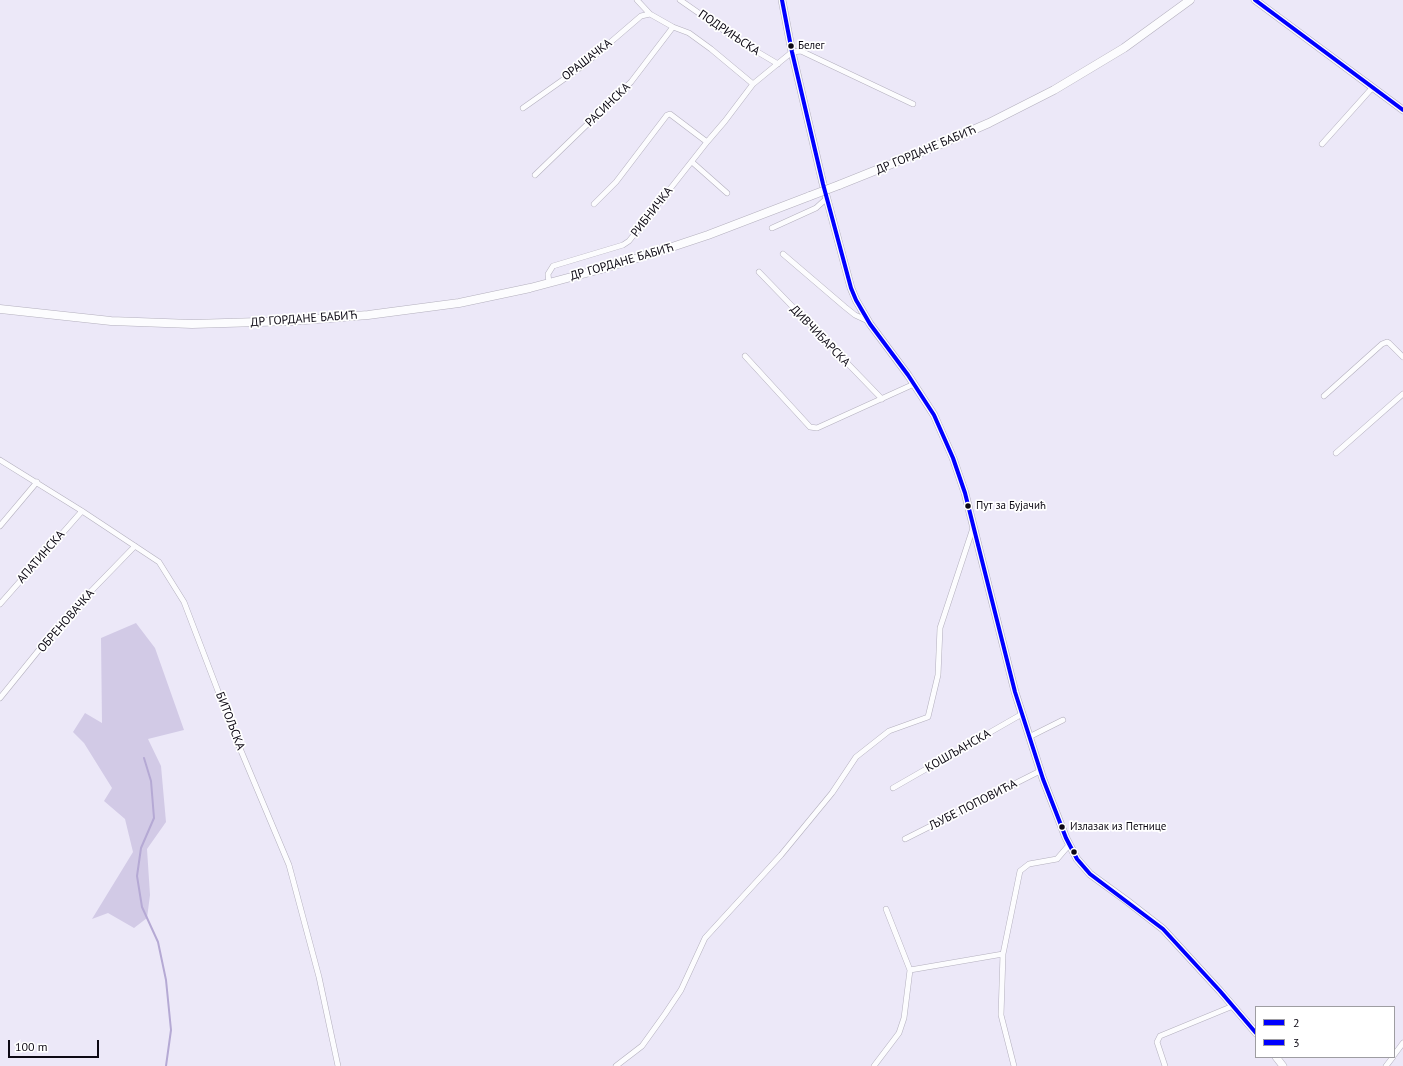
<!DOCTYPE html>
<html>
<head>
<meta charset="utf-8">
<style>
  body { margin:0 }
  #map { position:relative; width:1403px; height:1066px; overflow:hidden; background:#ece8f8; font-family:"PT Sans",sans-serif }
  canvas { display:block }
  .legend { position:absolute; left:1255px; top:1006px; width:140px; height:52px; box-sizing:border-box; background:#fff; border:1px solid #9e9da1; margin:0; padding:5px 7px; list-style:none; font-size:12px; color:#0d0914 }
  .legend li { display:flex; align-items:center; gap:8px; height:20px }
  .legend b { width:20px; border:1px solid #9e9da1 }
  .scale { position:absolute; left:8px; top:1040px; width:91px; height:18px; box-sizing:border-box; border:2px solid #0d0914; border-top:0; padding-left:5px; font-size:12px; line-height:14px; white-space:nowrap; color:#0d0914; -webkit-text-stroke:3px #fff; paint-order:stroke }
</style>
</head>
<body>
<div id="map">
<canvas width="1403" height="1066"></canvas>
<ul class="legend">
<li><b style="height:5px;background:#00f"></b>2</li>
<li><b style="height:5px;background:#00f"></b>3</li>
</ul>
<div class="scale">100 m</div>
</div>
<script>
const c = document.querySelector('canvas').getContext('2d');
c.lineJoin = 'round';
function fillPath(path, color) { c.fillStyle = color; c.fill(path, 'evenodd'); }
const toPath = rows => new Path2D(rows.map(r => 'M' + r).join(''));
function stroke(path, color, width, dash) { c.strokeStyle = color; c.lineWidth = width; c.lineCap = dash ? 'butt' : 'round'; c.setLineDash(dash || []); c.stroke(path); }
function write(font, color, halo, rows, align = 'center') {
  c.font = font + ' "PT Sans",sans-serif'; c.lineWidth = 3.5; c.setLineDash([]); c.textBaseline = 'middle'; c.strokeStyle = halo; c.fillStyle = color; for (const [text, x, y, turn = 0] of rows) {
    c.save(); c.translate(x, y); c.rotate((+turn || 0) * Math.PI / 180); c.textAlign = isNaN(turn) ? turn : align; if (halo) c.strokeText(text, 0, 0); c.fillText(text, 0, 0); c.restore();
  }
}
fillPath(toPath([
  [136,623,155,648,184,730,148,739,161,766,166,822,147,849,150,895,147,918,134,928,108,913,92,919,133,852,125,819,104,801,112,788,84,743,73,732,85,713,102,723,101,638]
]), '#d2cae6');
stroke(toPath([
  [144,758,151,781,154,818,141,848,137,876,142,907,158,942,166,980,171,1030,166,1066]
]), '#b5a9d4', 2);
const street = toPath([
  [637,0,650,14,673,27,689,33,711,49,753,84],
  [680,0,739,41,778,64],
  [523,108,584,65,641,16,650,14],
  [1322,144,1373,87],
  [692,162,727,193],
  [535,175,631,82,673,27],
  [594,204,616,182,667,115,670,114,707,142],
  [772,228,816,208,827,198],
  [783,254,845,307,855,315,868,321],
  [759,272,882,399],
  [549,283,548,274,553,266,623,245,629,241,707,142,725,121,753,84,792,52,801,51,913,104],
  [745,356,810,427,817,428,914,384],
  [1324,396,1382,344,1387,342,1389,343,1403,357],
  [1336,453,1403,394],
  [0,460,82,511,159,562,184,602,239,746,289,865,319,977,338,1066],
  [0,526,37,482],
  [0,604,82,511],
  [0,698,64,619,135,546],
  [1029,737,1063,720],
  [893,788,1022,714],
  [905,839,1040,771],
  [910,970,1003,954],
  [1394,1055,1403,1043],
  [616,1066,642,1046,665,1014,681,990,705,938,781,855,832,793,856,757,889,731,928,717,938,675,940,628,973,528],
  [874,1066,899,1033,904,1018,910,970,886,909],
  [1014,1066,1001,1015,1003,954,1020,871,1029,864,1057,859,1069,845],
  [1165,1066,1157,1042,1160,1036,1233,1006],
  [1386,1066,1393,1057]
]);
const secondary = toPath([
  [782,0,792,52,823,184,851,288,856,300,870,324,908,375,934,415,953,458,965,493,1015,692,1043,779,1066,838,1077,859,1090,874,1127,901,1163,929,1220,991,1256,1033],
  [1255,0,1403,110],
  [1276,1057,1283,1066]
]);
const primary = toPath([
  [839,185,929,149,989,123,1054,90,1124,48,1190,0],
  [0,309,111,321,192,324,292,321,368,315,459,303,530,288,605,268,660,251,708,235,810,196]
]);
stroke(street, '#b3afbd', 6);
stroke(secondary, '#b3afbd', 8);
stroke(primary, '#b3afbd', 9);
stroke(street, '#fcfcfe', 5);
stroke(secondary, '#fcfcfe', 7);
stroke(primary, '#fcfcfe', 8);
const primaryBridge = toPath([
  [810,196,839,185]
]);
stroke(primaryBridge, '#b3afbd', 9, []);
stroke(primaryBridge, '#fcfcfe', 8);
stroke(toPath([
  [782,0,792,52,823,184,851,288,856,300,870,324,908,375,934,415,953,458,965,493,1015,692,1043,779,1066,838,1077,859,1090,874,1163,929,1220,991,1256,1033]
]), '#00f', 4);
stroke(toPath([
  [1255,0,1403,110]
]), '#00f', 4);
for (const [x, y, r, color] of [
  [791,46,3.5,"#0d0914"],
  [968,506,3.5,"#0d0914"],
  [1062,827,3.5,"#0d0914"],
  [1074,852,3.5,"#0d0914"]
]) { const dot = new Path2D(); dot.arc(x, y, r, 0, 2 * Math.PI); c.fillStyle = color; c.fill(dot); stroke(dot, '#fff', 1.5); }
write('11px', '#0d0914', '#fff', [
  ["Белег",798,46],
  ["Пут за Бујачић",976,506],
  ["Излазак из Петнице",1070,827]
], 'left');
write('12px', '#0d0914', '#fff', [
  ["ПОДРИЊСКА",729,33,34],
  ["ОРАШАЧКА",587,60,-38],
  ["РАСИНСКА",608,105,-44],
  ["ДР ГОРДАНЕ БАБИЋ",926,150,-23],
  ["РИБНИЧКА",652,212,-52],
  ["ДР ГОРДАНЕ БАБИЋ",622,262,-16],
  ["ДР ГОРДАНЕ БАБИЋ",304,319,-4],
  ["ДИВЧИБАРСКА",820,336,46],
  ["АПАТИНСКА",41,557,-49],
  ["ОБРЕНОВАЧКА",66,621,-49],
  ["БИТОЉСКА",230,721,69],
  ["КОШЉАНСКА",958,751,-30],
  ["ЉУБЕ ПОПОВИЋА",973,805,-27]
]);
</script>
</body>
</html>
